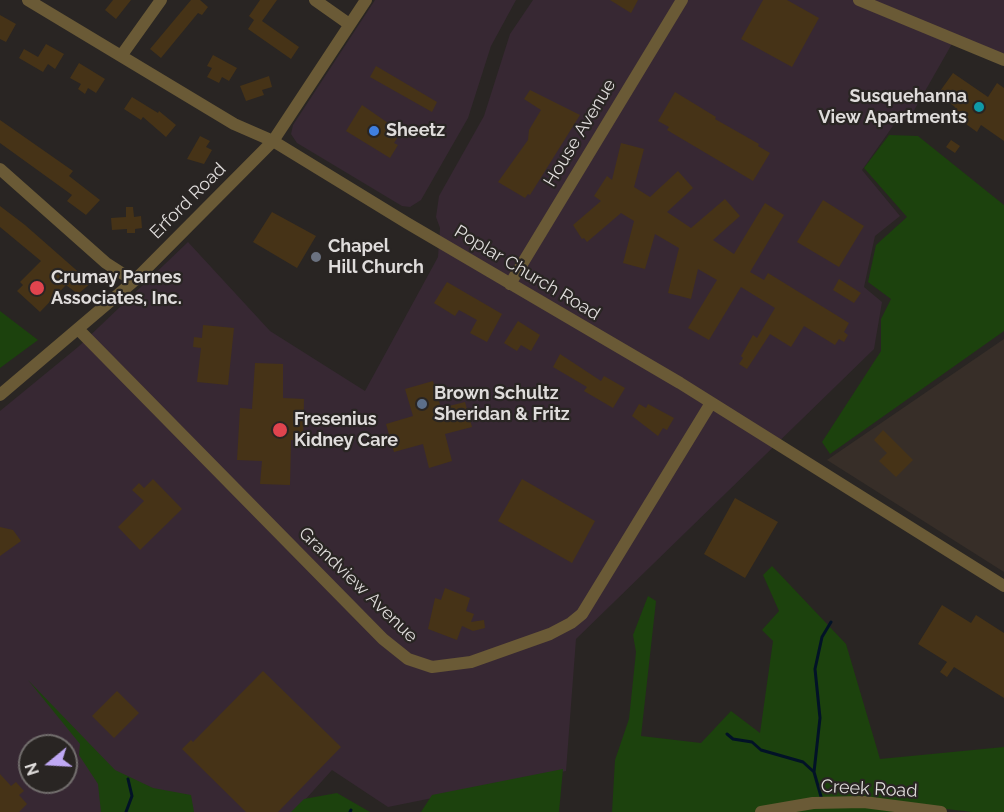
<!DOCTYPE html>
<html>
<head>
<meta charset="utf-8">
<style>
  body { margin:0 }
  #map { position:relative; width:1004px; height:812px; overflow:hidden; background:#292523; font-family:Raleway,sans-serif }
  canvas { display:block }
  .north { position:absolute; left:18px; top:734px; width:60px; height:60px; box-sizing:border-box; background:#292523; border:2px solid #726e6d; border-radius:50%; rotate:252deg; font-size:16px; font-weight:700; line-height:24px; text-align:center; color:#dfdcdb }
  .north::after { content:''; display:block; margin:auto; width:21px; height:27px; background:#bfa8f4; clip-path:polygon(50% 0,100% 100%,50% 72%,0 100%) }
</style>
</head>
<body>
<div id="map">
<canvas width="1004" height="812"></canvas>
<div class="north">N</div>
</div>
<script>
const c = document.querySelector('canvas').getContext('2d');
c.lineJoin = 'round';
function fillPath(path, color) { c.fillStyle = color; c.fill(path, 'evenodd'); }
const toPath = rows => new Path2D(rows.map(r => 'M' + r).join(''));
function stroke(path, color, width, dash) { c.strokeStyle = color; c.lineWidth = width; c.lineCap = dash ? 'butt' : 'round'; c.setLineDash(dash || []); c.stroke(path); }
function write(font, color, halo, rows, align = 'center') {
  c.font = font + ' Raleway,sans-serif'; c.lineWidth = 4.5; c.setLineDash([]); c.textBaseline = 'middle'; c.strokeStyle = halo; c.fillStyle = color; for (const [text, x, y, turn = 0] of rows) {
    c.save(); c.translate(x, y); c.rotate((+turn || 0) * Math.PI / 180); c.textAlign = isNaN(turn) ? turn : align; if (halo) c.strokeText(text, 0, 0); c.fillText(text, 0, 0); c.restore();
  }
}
fillPath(toPath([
  [375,0,516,0,491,46,468,118,421,200,410,207,402,206,297,143,291,134,293,125],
  [533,0,1004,0,1004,57,957,35,908,121,895,123,862,170,900,216,875,236,864,287,882,302,874,349,576,639,566,771,388,807,332,770,294,812,0,812,0,411,78,347,188,242,270,331,365,391,438,257,440,228,436,217,439,196,484,116,510,34],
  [30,746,66,746,66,782,30,782]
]), '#372833');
fillPath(toPath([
  [1004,339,1004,572,827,460]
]), '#372e28');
fillPath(toPath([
  [889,135,918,136,1004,205,1004,331,830,454,822,442,881,351,881,319,891,299,868,282,876,245,907,217,864,168],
  [0,311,38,340,0,368],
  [772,566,846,644,880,759,1004,747,1004,812,972,812,886,802,930,812,612,812,615,760,629,719,636,652,633,635,648,596,656,601,641,736,701,743,731,711,760,733,773,641,762,630,779,611,763,575],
  [28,680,115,770,153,788,191,795,194,812,101,812,98,784,79,755,80,744],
  [563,769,559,812,421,812,432,795],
  [337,793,370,812,291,812,304,799]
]), '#1c420d');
stroke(toPath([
  [727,734,733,739,752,742,761,750,803,762,814,772],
  [822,800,814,772,820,718,815,669,822,637,831,622],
  [126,812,132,796,128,779],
  [350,812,351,810]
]), '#021227', 3);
fillPath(toPath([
  [113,0,131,0,116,19,105,10],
  [191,0,200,0,208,7,202,15,198,13,161,58,150,49],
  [260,0,277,0,262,21,299,47,291,59,248,29,254,20,249,16],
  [610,0,638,0,631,13],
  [763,0,787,0,819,18,792,67,741,39],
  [0,15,16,24,6,42,0,39],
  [46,44,64,54,55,69,48,64,43,72,19,58,24,49,38,57],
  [213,55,237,68,229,81,222,77,219,83,207,77,212,68,207,66],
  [79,63,105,79,96,93,88,88,85,94,78,89,81,84,70,78],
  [376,66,437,102,432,112,370,77],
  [953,73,988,97,997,83,1004,88,1004,141,981,125,977,132,952,114,955,107,938,94],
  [269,76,272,87,262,90,264,95,246,101,240,86],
  [530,90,580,115,530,195,528,194,525,198,498,182,528,140,529,130,541,110,524,99],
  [675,92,716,117,715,119,759,144,758,146,770,153,753,181,667,130,669,127,658,121],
  [132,97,158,113,159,111,176,125,166,137,143,117,141,120,124,109],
  [362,105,401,132,394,143,398,145,390,158,346,131],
  [0,120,73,171,69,176,100,200,86,215,67,201,72,195,0,143],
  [200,136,210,141,206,147,212,150,204,164,187,159],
  [951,140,960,146,955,153,946,147],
  [621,143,644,149,634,187,650,197,678,171,693,188,667,212,691,228,725,199,740,216,713,240,734,254,765,203,784,215,750,272,764,280,768,273,849,323,844,332,848,335,844,342,839,339,835,345,804,326,791,347,770,334,747,369,739,364,743,358,741,356,753,335,757,338,775,308,741,287,709,340,688,328,717,280,698,269,691,299,668,293,679,248,655,234,645,269,623,263,634,221,621,213,587,242,584,238,582,239,573,225,601,201,594,196,607,176,612,180],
  [823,200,864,226,839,267,797,242],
  [0,206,25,225,91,283,78,294,66,285,40,312,17,291,23,285,20,282,41,261,0,227],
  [126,207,133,207,134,217,141,216,142,228,135,229,135,233,127,233,127,229,112,230,111,218,126,217],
  [272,212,316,236,297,268,253,242],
  [839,279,861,293,854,303,833,290],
  [447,282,502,314,487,342,470,333,477,320,459,310,455,316,434,303],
  [518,321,540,335,531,351,521,345,517,351,504,343],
  [203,325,234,328,228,385,197,382,201,348,193,347,194,337,202,338],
  [560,354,601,381,604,376,625,388,613,408,584,391,587,387,553,367],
  [255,363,283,364,283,398,304,399,303,441,291,440,290,485,260,484,262,461,237,460,240,408,252,409],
  [433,381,441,408,465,402,472,427,445,434,452,461,429,468,423,444,394,452,386,424,413,416,405,389],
  [639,404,646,408,648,404,674,418,667,430,663,428,658,436,632,416],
  [883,430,913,460,896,477,879,461,887,453,874,440],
  [153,479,182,509,140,550,118,527,144,501,132,490,139,483,144,488],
  [522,479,595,521,572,563,498,521],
  [735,498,778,522,745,578,704,554],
  [0,527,13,530,21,541,0,556],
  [445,588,470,598,466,611,474,614,471,622,484,620,485,628,473,631,462,626,457,640,428,629,435,598,441,600],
  [942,605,971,623,976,615,1004,633,1004,698,954,667,947,677,940,672,947,662,918,644],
  [263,671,341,747,278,812,246,812,182,749,191,740,193,742],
  [117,691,139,713,114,738,92,716],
  [0,774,11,786,16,782,24,791,19,795,27,804,19,812,0,812]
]), '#463317');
stroke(toPath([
  [28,0,234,124,273,141,407,223,680,383,1004,586],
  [315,0,349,24],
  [859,0,1004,60],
  [121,56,161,0],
  [0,169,106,263,134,281],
  [510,284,682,0],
  [79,330,383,639,408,659,432,667,471,662,550,634,571,623,582,614,711,403],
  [0,395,134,281,273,141,366,0],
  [761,812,813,803,864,802,941,812]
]), '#6a5a36', 12);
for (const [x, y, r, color] of [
  [979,107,6,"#0f9aa8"],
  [374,131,6,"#3f7fe0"],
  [316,257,6,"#6b7280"],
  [37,288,8,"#e0444e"],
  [422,404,6,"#5c6f8a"],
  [280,430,8,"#e0444e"]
]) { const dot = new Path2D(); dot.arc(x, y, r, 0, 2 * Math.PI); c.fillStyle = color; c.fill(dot); stroke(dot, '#292523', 2); }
write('bold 18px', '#dfdcdb', '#292523', [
  ["Susquehanna",967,97,"right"],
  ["View Apartments",967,118,"right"],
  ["Sheetz",386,131],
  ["Chapel",328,247],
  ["Hill Church",328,268],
  ["Crumay Parnes",51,278],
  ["Associates, Inc.",51,299],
  ["Brown Schultz",434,394],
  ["Sheridan & Fritz",434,415],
  ["Fresenius",294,420],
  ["Kidney Care",294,441]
], 'left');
write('18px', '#dfdcdb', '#292523', [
  ["House Avenue",580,133,-59],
  ["Erford Road",188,201,-45],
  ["Poplar Church Road",527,273,31],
  ["Grandview Avenue",358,585,44],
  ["Creek Road",869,789,3]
]);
</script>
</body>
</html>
